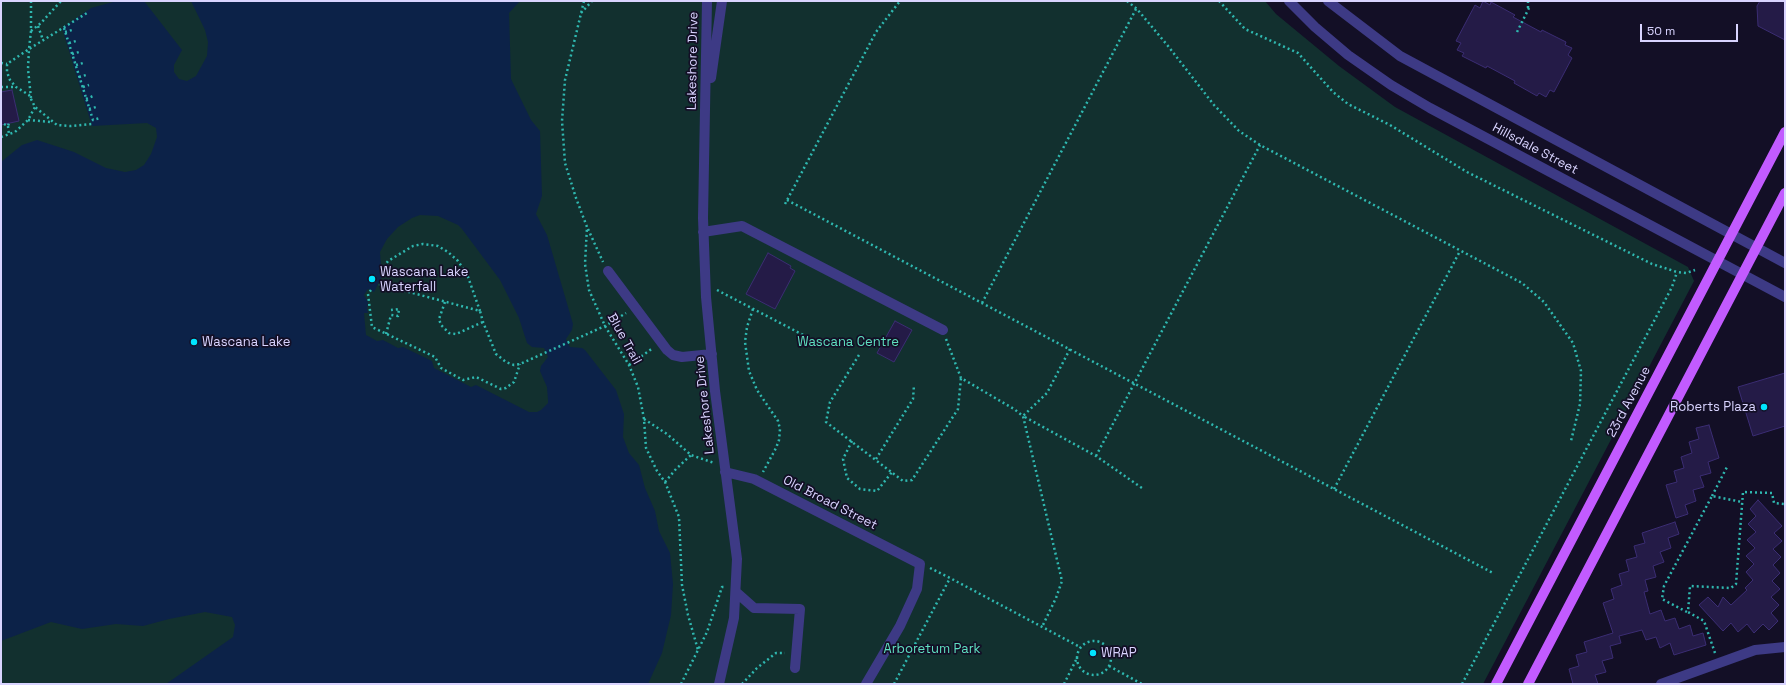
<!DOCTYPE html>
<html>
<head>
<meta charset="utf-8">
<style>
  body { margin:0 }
  #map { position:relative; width:1786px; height:685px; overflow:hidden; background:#130f26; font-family:"Space Grotesk",sans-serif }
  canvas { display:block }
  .frame { position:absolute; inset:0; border:2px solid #d9d4ff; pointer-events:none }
  .scale { position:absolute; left:1640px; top:24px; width:98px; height:18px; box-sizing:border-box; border:2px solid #d9d4ff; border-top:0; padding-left:5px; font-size:12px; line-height:14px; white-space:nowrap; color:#d9d4ff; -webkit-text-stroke:3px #130f26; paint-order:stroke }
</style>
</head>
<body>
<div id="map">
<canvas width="1786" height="685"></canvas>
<div class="frame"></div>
<div class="scale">50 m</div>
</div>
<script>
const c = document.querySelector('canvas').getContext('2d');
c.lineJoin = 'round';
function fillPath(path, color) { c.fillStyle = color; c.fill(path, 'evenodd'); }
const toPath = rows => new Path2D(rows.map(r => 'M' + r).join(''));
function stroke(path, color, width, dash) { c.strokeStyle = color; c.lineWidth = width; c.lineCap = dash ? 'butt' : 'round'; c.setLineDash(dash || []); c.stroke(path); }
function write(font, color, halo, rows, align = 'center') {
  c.font = font + ' "Space Grotesk",sans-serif'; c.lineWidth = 3.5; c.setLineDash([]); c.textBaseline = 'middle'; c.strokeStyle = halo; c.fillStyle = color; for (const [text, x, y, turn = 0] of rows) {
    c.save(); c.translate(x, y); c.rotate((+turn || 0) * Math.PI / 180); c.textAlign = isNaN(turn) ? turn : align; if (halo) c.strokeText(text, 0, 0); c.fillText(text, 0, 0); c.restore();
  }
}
fillPath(toPath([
  [1,1,1265,1,1276,14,1339,66,1395,107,1688,267,1694,281,1483,684,1,684]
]), '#12302f');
fillPath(toPath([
  [117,1,144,1,182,50,174,65,174,72,179,79,187,81,196,76,207,56,208,42,205,30,191,1,520,1,509,13,511,79,531,120,540,131,542,196,536,214,547,235,573,324,572,330,566,339,570,347,582,348,585,350,616,390,624,414,623,437,629,453,639,465,645,488,655,511,659,531,670,553,673,584,671,615,662,653,648,684,166,684,233,637,235,625,232,617,205,612,169,619,143,626,116,624,82,629,51,622,1,641,1,162,22,145,37,140,74,152,106,168,125,172,136,170,144,165,151,154,157,137,156,128,147,123,92,126,62,28,91,8],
  [420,215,438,216,458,225,462,229,500,280,519,318,527,343,532,347,544,348,548,357,541,366,540,371,547,387,548,400,548,403,541,410,537,412,529,412,476,385,471,387,434,368,432,361,403,347,398,348,383,340,377,341,366,335,364,313,368,313,367,309,368,302,364,295,368,289,374,292,384,272,379,270,381,267,380,252,387,239,398,227,412,218]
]), '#0c2248');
const building = toPath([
  [1483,1,1490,5,1491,2,1504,9,1515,15,1513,17,1541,32,1542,30,1566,42,1565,45,1572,48,1568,55,1572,58,1554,92,1550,90,1546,97,1539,93,1537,96,1514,83,1515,81,1487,66,1486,68,1462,56,1464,53,1457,50,1461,43,1456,41,1475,5,1480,8,1483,1],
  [1760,1,1785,1,1785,40,1758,26,1757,6,1760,1],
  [12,90,19,121,1,125,1,92,12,90],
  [768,253,791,266,790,268,795,271,775,309,746,294,768,253],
  [895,321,912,330,894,362,877,353,895,321],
  [1785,373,1785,426,1753,436,1738,387,1785,373],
  [1709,425,1719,458,1708,462,1711,473,1700,476,1704,487,1693,490,1696,501,1685,505,1688,514,1676,518,1666,485,1677,482,1674,471,1684,468,1681,457,1692,453,1689,442,1699,439,1696,428,1709,425],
  [1758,500,1782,526,1774,533,1782,541,1773,549,1781,557,1773,565,1780,573,1772,581,1780,589,1771,597,1779,605,1771,613,1778,621,1769,630,1763,624,1754,633,1747,624,1738,632,1731,623,1723,631,1699,605,1708,597,1718,607,1723,597,1731,605,1747,590,1745,588,1753,580,1746,572,1754,564,1746,556,1755,548,1747,540,1756,532,1748,524,1756,516,1750,509,1758,500],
  [1675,522,1679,534,1668,538,1671,548,1660,552,1664,562,1653,566,1656,577,1645,580,1648,591,1644,592,1650,614,1661,610,1665,621,1675,618,1679,629,1690,625,1693,636,1703,633,1706,645,1674,655,1670,643,1660,648,1656,637,1646,640,1642,630,1619,636,1621,643,1610,646,1613,658,1602,661,1606,672,1595,675,1598,684,1573,684,1569,669,1579,666,1576,655,1587,652,1584,642,1613,633,1603,603,1614,599,1611,589,1622,585,1619,574,1629,571,1626,560,1637,557,1634,546,1645,543,1642,533,1675,522]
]);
fillPath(building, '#241b47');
stroke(building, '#3b2d73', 1);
stroke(toPath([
  [31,1,31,31,29,49,7,64,7,72,10,80,16,87,29,95,35,107,57,125,71,126,92,124],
  [584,1,565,80,562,121,565,163,576,198,587,227,585,264,589,290,605,326,629,365,638,387,644,419,646,448,657,471,665,482,679,517,682,585,688,615,698,650],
  [1127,1,1137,9,1168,46,1214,105,1239,131,1260,145,1522,283,1544,302,1573,343,1581,371,1580,404,1571,441],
  [1219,1,1245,29,1298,53,1333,92,1348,104,1390,125,1467,172,1652,264,1677,272,1686,273,1695,270],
  [1528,8,1528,1],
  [581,13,592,1],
  [38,26,43,40],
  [64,28,93,120,100,118],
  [31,31,41,23,61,1],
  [65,32,72,30],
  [1517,32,1529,8],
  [69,43,76,41],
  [72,54,79,52],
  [1,63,7,64],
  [76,65,83,63],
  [79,77,86,75],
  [1,87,16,87],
  [83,87,89,85],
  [31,98,28,69,29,49,87,13],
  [86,99,93,96],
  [89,109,96,107],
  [28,120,51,122],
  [4,124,8,126,9,123],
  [8,126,9,135],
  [1,137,15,132,28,120,35,107],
  [787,200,1493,573],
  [785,204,876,32,900,1],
  [588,229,603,262],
  [381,271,388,261,413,246,423,244,438,246,448,252,458,261,467,274,480,311],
  [379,284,480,311,483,322,496,354,506,362,514,365,520,364,605,326,626,313],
  [371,290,368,294,372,327,435,357,441,368,463,380,476,377,501,389,506,388,514,382,520,364],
  [717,290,809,338],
  [445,302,439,319,441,325,449,333,456,334,483,322],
  [982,303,1136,9],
  [753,309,747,327,745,342,749,371,757,390,778,421,780,429,779,440,776,448,763,472],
  [386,334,391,315,398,316,399,309,391,310],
  [946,339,961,378,1014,409,1023,416,1062,581,1056,598,1042,627],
  [1070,349,1047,393,1023,416,1096,456,1142,488],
  [859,355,830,402,826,422,903,481,912,480,958,409,961,378],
  [629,365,653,348],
  [644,419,667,434,691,455,714,463],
  [852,441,843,459,847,478,860,489,877,491,892,472],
  [1096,456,1260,145],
  [876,459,913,399,914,385],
  [665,482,676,469,691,455],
  [1334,489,1460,251],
  [1712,496,1728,465],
  [930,568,950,578,1080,647],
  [1687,612,1662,599,1664,586,1712,496,1742,502],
  '1077 658a17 17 0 1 1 34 0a17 17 0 1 1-34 0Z',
  [1715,653,1704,621,1688,612,1690,586,1731,588,1736,584,1743,492,1772,493,1774,503,1785,504],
  [1109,666,1142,684],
  [681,684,707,632,722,587,726,587],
  [742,684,757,668,776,653,785,653],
  [894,684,950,578],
  [1064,684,1076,660],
  [1462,684,1672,287,1677,272]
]), '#2fb8b0', 2.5, [2, 3]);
stroke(toPath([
  [707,1,703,218,706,297,715,391,737,559,734,618,719,684],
  [1289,1,1315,27,1348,55,1391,85,1430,108,1785,297],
  [1328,1,1400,56,1785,263],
  [711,78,722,1],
  [703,232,742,226,943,330],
  [608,271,667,350,673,355,682,357,712,354],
  [725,472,754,479,920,564,917,589,900,626,866,684],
  [736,592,754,608,800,609,795,668],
  [1661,684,1755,650,1785,647]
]), '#3d3a85', 10);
stroke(toPath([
  [1496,684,1785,132],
  [1528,684,1785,193]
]), '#c25bff', 10);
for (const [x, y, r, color] of [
  [372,279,4,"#00e5ff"],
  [194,342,4,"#00e5ff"],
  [1764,407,4,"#00e5ff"],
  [1093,653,4,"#00e5ff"]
]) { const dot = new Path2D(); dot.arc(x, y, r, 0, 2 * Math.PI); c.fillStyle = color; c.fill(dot); stroke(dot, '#130f26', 1.5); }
write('13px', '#d9d4ff', '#130f26', [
  ["Lakeshore Drive",693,61,-89],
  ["Hillsdale Street",1535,149,28],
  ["Blue Trail",624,339,61],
  ["23rd Avenue",1629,402,-62],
  ["Lakeshore Drive",705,405,-96],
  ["Old Broad Street",830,503,27]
]);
write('13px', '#d9d4ff', '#130f26', [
  ["Wascana Lake",380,272],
  ["Waterfall",380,287],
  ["Wascana Lake",202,342],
  ["Roberts Plaza",1756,407,"right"],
  ["WRAP",1101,653]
], 'left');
write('13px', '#5fe0c0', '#130f26', [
  ["Wascana Centre",848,342],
  ["Arboretum Park",932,649]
]);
</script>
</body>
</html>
